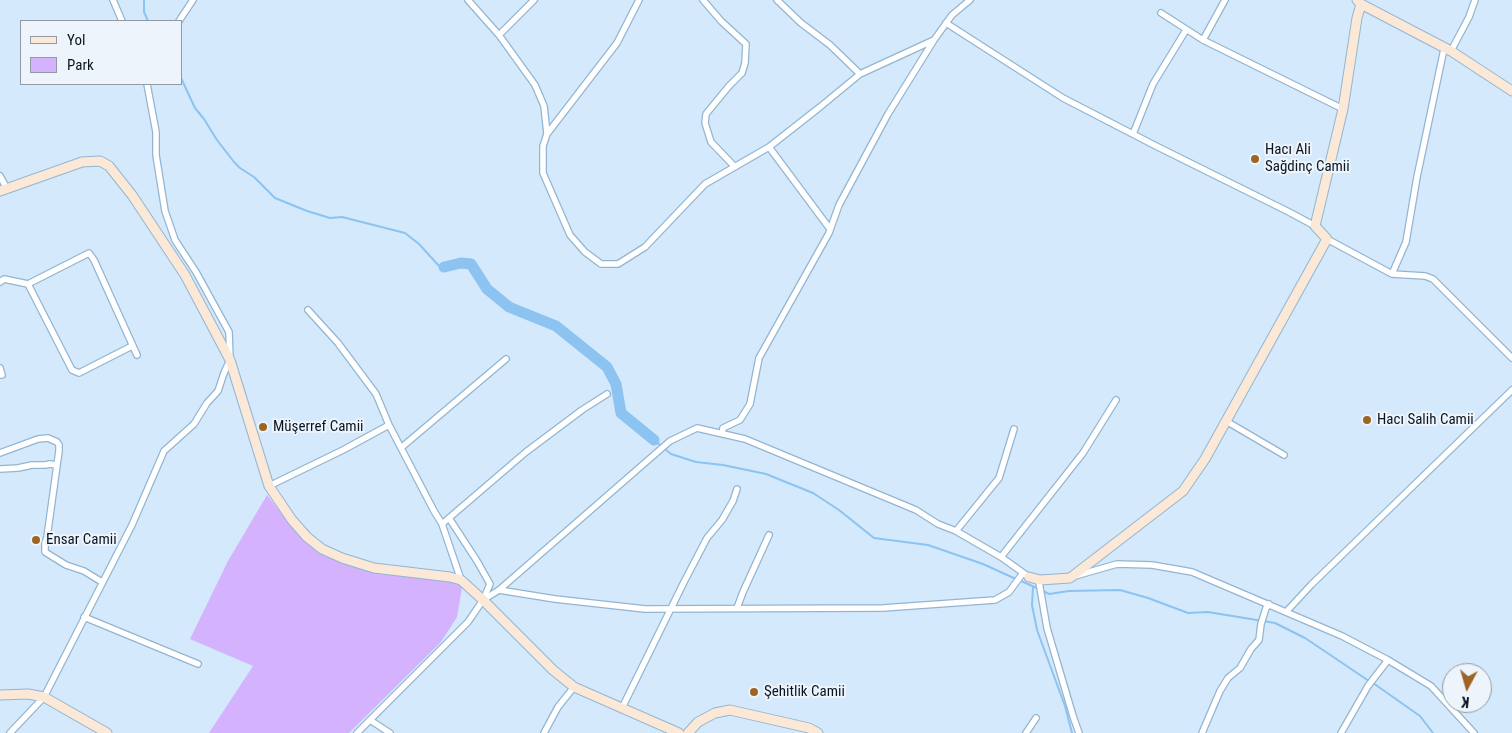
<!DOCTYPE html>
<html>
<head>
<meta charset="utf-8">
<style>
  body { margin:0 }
  #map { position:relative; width:1512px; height:733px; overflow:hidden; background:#d4e9fb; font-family:"Roboto Condensed",sans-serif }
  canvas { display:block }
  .legend { position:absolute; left:20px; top:20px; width:162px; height:65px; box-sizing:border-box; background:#edf4fb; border:1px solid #929ba3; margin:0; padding:6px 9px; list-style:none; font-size:15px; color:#091520 }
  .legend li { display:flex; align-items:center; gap:10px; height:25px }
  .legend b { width:25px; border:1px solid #929ba3 }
  .north { position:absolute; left:1442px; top:663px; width:50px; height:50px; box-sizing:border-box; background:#edf4fb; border:1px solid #929ba3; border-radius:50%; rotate:186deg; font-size:14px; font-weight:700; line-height:20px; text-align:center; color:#091520 }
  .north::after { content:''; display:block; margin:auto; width:18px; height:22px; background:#9e6423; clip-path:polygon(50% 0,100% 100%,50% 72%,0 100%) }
</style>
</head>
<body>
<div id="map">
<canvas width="1512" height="733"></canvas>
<ul class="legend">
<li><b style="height:6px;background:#fbe8d6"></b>Yol</li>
<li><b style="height:14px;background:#d4b2fe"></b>Park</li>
</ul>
<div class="north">K</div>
</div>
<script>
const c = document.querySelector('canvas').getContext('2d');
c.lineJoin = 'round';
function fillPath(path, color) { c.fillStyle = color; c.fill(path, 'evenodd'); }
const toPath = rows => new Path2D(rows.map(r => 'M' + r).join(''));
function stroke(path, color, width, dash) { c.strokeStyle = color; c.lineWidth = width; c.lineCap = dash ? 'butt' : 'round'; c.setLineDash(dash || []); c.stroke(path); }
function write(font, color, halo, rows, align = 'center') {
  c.font = font + ' "Roboto Condensed",sans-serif'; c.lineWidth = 4; c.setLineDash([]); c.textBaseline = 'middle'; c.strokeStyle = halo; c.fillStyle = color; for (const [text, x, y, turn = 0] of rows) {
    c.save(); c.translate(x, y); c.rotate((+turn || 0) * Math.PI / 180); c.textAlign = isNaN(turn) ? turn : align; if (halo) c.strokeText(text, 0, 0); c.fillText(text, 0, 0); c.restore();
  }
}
fillPath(toPath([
  [267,495,293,528,308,542,329,557,367,568,458,580,462,587,457,617,441,642,349,733,209,733,253,666,190,639,228,561]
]), '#d4b2fe');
stroke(toPath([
  [144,0,144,12,148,21],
  [181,78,195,108,204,119,217,140,234,162,240,168,254,177,275,198,307,211,330,218,342,217,405,233,419,244,439,266,444,267],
  [654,440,671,454,696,462,723,465,766,474,813,493,839,510,874,538,928,545,983,564,1016,579],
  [1021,581,1039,589],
  [1033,587,1032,605,1037,630,1065,706,1072,733],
  [1043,591,1049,594,1069,591,1120,590,1148,598,1188,613,1208,612,1275,623,1305,638,1369,681],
  [1373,683,1420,716,1433,733]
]), '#8cc3f1', 2);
stroke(toPath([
  [444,267,461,263,471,264,487,289,509,307,556,326,607,367,616,384,621,413,654,440]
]), '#8cc3f1', 11);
const street = toPath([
  [113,0,122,21],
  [468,0,499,35,535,85,544,106,547,134],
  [639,0,617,43,547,134,543,146,543,173,570,235,585,252,601,264,618,264,645,247,705,184,769,147,820,107,860,74,934,40,952,15,970,0],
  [703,0,721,21,746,44,745,63,742,73,729,86,706,114,705,123,711,142,734,166],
  [777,0,801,23,830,45,860,74],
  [1161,13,1203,40,1343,109],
  [179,21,193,0],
  [946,23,1063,98,1156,146,1289,212,1315,226],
  [499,35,534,0],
  [1203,40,1225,0],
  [1451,51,1469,17,1475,0],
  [1133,134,1153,84,1186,30],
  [769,147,830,229],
  [0,176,7,189],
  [1327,239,1392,274,1425,276,1433,279,1512,358],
  [1392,274,1406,242,1417,177,1444,49],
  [0,282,4,279,28,284,89,253,94,260,137,355],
  [28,284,72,370,79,373,132,346],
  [308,310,338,343,376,394,389,425,434,511,442,524,461,580],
  [0,368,2,375,0,375],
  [1226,421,1284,455],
  [722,434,723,428,740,420,750,404,759,358,829,233,839,205,888,114,934,40],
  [402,447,506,359],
  [0,453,38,439,48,438,57,442,59,445,59,451,47,537,45,543,45,552,66,565,84,571,102,582],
  [0,469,18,468,32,465,45,465,50,464,56,465],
  [269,486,343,450,389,425],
  [449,518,477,561,490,584,483,600],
  [442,524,526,452,582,410,607,394],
  [956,531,999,478,1014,429],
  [1001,557,1083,453,1116,400],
  [1075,576,1117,564,1152,565,1192,572,1342,636,1388,660,1431,686,1474,733],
  [1040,580,1039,582,1047,628,1073,716,1079,733],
  [499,590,555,599,645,609,883,608,995,600,1009,592,1023,573],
  [737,608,743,592,769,535],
  [1286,612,1311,585,1512,390],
  [84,617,198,664],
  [622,708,684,582,707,538,722,520,733,501,737,489],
  [370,720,390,733],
  [10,733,44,697,132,525,164,451,194,424,207,403,218,391,224,373,230,360,229,332,196,272,175,240,165,211,156,155,156,132,147,84],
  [357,733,468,622,483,600,499,590,670,441,697,428,745,439,916,510,938,524,956,531,1001,557,1029,577],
  [544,733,558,707,574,687],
  [1026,733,1036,718],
  [1202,733,1220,691,1228,678,1240,668,1251,649,1259,640,1261,624,1266,608,1269,604],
  [1341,733,1368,686,1388,660]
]);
const secondary = toPath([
  [1357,0,1361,4,1451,51,1512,91],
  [0,191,82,162,100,161,109,166,132,195,185,275,230,360,269,486,292,520,307,537,322,549,342,558,374,568,450,577,461,580,483,600,553,670,574,687,679,733],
  [1029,577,1040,580,1070,578,1183,491,1205,459,1327,239,1315,226,1343,109,1357,18,1361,4],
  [0,695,28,694,44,697,107,733],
  [688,733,698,722,715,713,730,710,809,728,818,733]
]);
stroke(street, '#93b5d1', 8);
stroke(secondary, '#93b5d1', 11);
stroke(street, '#fff', 5.5);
stroke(secondary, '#fbe8d6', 9);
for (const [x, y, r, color] of [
  [1255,159,5,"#9e6423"],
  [1367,420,5,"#9e6423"],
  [263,427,5,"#9e6423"],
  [36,540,5,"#9e6423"],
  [754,692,5,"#9e6423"]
]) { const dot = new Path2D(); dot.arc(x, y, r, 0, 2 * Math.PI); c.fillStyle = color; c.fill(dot); stroke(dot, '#edf4fb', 2); }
write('15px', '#091520', '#edf4fb', [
  ["Hacı Ali",1265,150],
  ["Sağdinç Camii",1265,167],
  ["Hacı Salih Camii",1377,420],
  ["Müşerref Camii",273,427],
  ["Ensar Camii",46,540],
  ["Şehitlik Camii",764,692]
], 'left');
</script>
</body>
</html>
